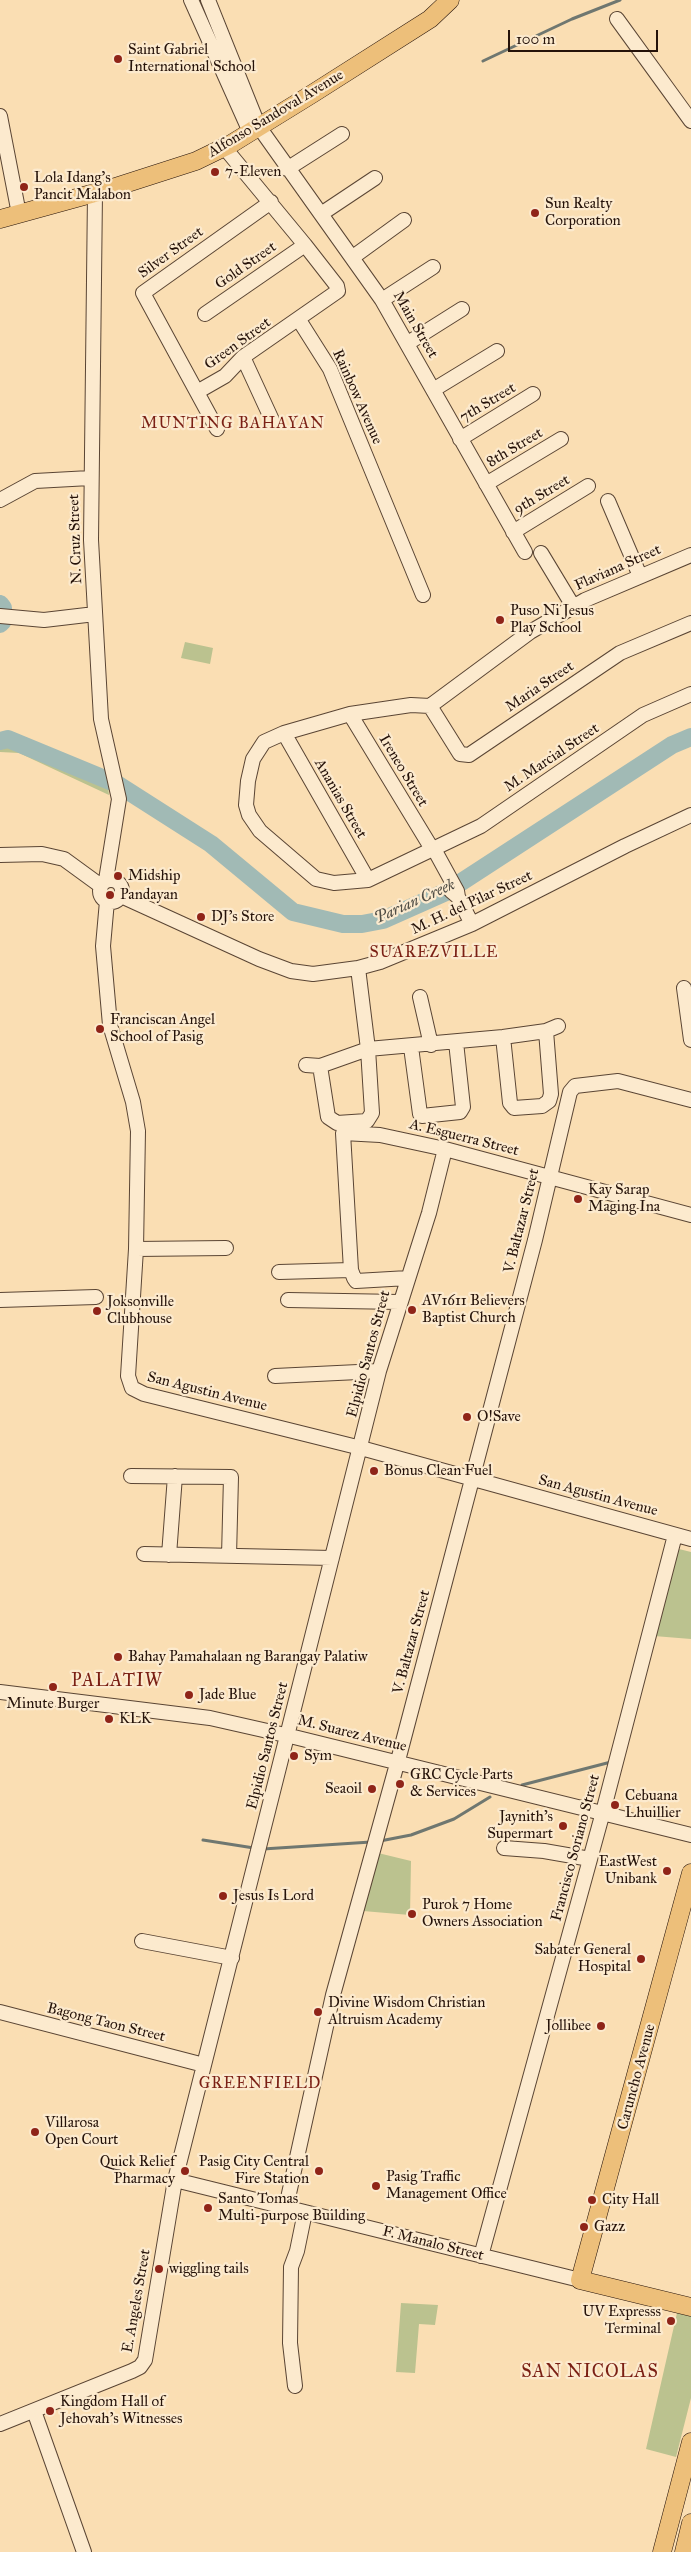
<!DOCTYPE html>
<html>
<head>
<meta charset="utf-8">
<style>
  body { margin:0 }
  #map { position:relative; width:691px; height:2552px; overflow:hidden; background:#fadeb3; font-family:"IM FELL Great Primer",serif }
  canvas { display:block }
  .scale { position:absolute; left:508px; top:30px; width:150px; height:22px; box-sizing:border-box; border:2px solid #251209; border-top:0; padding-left:6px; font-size:15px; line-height:18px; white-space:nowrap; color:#251209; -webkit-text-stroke:4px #fceace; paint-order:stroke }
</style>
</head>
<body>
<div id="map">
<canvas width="691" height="2552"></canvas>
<div class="scale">100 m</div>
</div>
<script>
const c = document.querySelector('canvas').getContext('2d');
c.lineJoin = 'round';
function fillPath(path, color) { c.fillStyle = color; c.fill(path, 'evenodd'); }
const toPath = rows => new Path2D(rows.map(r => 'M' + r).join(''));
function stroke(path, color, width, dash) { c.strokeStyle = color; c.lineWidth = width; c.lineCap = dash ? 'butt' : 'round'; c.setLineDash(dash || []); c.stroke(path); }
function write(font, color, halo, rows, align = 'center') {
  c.font = font + ' "IM FELL Great Primer",serif'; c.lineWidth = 4.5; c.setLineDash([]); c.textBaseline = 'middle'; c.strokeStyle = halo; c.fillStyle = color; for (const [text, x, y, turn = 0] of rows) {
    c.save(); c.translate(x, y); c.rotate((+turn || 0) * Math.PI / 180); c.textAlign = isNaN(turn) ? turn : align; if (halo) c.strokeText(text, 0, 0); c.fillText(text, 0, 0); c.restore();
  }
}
fillPath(toPath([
  [185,642,213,648,210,664,181,658],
  [0,745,26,747,55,759,108,787,109,795,19,753,0,752],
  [679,1549,691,1552,691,1639,654,1636],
  [378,1853,411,1861,410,1915,363,1911],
  [401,2303,438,2305,435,2325,419,2324,415,2373,396,2372],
  [677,2313,691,2316,691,2398,676,2457,646,2449]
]), '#bbc28f');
stroke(toPath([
  [483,61,572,19,620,0],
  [522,1785,611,1762],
  [203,1840,254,1848],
  [380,1841,411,1835,454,1819,490,1797],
  [263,1849,371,1842]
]), '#6f7770', 3);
stroke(toPath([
  [0,604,3,608,3,621,0,624],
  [0,741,8,739,117,784,211,844,293,912,343,924,362,924,383,920,446,892,672,745,691,737]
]), '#a1bab5', 18);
const minor = toPath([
  [191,0,250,132],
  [208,0,259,127,382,300,525,552],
  [617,19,691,121],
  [0,116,19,214],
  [287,169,342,134],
  [95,193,91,540,101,719,119,799,106,880],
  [321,214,375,178],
  [353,257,404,220],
  [382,300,433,267],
  [205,314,305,245],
  [299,320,330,369,423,595],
  [408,343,462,309],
  [243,357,272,420],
  [433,390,497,351],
  [197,392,225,376,243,357,338,291,337,286,305,245,224,147],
  [217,429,143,293,271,202],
  [460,439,533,394],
  [486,484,561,439],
  [0,500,35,481,90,478],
  [608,501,640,576],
  [513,532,588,486],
  [541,553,573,606],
  [691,555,585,600,530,632,430,706,411,705,350,714,284,733,264,742,253,759,248,781,246,805,249,815,260,831,316,879,334,883,368,880,481,826,643,715,691,694],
  [0,616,44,620,95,614],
  [430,706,460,754,469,755,620,653,691,623],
  [350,714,429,844,434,849,457,891,458,897],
  [284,733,368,880],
  [0,855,42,854,64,859,101,886],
  '100 891a11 11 0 1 1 22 0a11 11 0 1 1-22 0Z',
  [451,891,458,897,472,924],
  [121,896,259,959,291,971,313,974,358,968,380,962,472,924,625,846,691,815],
  [107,901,103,946,110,1025,133,1102,138,1131,136,1249,128,1376,132,1388,144,1394,361,1448,691,1539],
  [684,988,691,1040],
  [420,997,431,1045],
  [503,1037,510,1103,514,1108,542,1106,549,1101,551,1094,546,1031],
  [411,1047,420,1114,422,1116,460,1112,463,1107,456,1042],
  [306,1065,320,1066,368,1049,503,1037,546,1031,558,1026],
  [320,1066,328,1117,337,1123,367,1121,372,1113,368,1049,358,968],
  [136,1249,226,1248],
  [279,1272,351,1270],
  [408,1278,356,1281,354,1278,351,1270,343,1133,380,1135,445,1149,691,1215],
  [0,1300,96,1297],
  [288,1300,399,1302],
  [275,1376,379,1371],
  [131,1476,231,1477,229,1556],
  [144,1554,332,1558],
  [169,1555,175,1476],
  [0,1692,210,1718,294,1737,691,1835],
  [504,1848,544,1851,590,1859],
  [142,1941,232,1958],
  [0,2012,204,2065],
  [175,2180,580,2280],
  [286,2207,333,1995,400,1753,535,1240,570,1092,575,1086,618,1081,691,1100],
  [481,2256,603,1812,675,1535],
  [295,2386,290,2343,291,2267,297,2251,305,2212],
  [34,2411,84,2552],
  [0,2424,132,2371,140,2367,145,2360,175,2180,379,1371,429,1213,445,1149]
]);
const major = toPath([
  [0,219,109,189,196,161,231,144,312,94,430,19,450,0],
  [691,1873,580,2280,691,2307],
  [662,2552,691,2442],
  [684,2552,691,2523]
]);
stroke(minor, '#5a4534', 16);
stroke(major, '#251209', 19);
stroke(minor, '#fceace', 14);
stroke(major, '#edbf7a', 18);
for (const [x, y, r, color] of [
  [118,59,5,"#8f2418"],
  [215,172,5,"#8f2418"],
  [24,187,5,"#8f2418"],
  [535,213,5,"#8f2418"],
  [500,620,5,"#8f2418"],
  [118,876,5,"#8f2418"],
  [110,895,5,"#8f2418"],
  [201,917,5,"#8f2418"],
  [100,1029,5,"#8f2418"],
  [578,1199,5,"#8f2418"],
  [412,1310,5,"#8f2418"],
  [97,1311,5,"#8f2418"],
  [467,1417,5,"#8f2418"],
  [374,1471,5,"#8f2418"],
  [118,1657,5,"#8f2418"],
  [53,1687,5,"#8f2418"],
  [189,1695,5,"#8f2418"],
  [109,1719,5,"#8f2418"],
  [294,1756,5,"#8f2418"],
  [400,1784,5,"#8f2418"],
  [372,1789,5,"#8f2418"],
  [615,1805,5,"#8f2418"],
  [563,1826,5,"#8f2418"],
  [667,1871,5,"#8f2418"],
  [223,1896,5,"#8f2418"],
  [412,1914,5,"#8f2418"],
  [641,1959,5,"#8f2418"],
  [318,2012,5,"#8f2418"],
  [601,2026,5,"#8f2418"],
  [35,2132,5,"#8f2418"],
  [185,2171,5,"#8f2418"],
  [319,2171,5,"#8f2418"],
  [376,2186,5,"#8f2418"],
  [592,2200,5,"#8f2418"],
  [208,2208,5,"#8f2418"],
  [584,2227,5,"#8f2418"],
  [159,2269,5,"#8f2418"],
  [671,2321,5,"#8f2418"],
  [50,2411,5,"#8f2418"]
]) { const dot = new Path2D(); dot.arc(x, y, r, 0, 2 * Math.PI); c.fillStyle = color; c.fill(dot); stroke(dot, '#fceace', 2); }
write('15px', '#251209', '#fceace', [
  ["Saint Gabriel",128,50],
  ["International School",128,67],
  ["7-Eleven",225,172],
  ["Lola Idang's",34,178],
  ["Pancit Malabon",34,195],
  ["Sun Realty",545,204],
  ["Corporation",545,221],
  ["Puso Ni Jesus",510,611],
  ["Play School",510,628],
  ["Midship",128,876],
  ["Pandayan",120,895],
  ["DJ's Store",211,917],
  ["Franciscan Angel",110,1020],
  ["School of Pasig",110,1037],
  ["Kay Sarap",588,1190],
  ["Maging Ina",588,1207],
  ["AV1611 Believers",422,1301],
  ["Baptist Church",422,1318],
  ["Joksonville",107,1302],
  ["Clubhouse",107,1319],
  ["O!Save",477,1417],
  ["Bonus Clean Fuel",384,1471],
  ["Bahay Pamahalaan ng Barangay Palatiw",128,1657],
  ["Jade Blue",199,1695],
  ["Minute Burger",53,1704,"center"],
  ["KLK",119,1719],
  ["Sym",304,1756],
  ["GRC Cycle Parts",410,1775],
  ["& Services",410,1792],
  ["Seaoil",362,1789,"right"],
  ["Cebuana",625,1796],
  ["Lhuillier",625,1813],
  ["Jaynith's",553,1817,"right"],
  ["Supermart",553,1834,"right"],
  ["EastWest",657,1862,"right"],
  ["Unibank",657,1879,"right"],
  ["Jesus Is Lord",233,1896],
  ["Purok 7 Home",422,1905],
  ["Owners Association",422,1922],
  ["Sabater General",631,1950,"right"],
  ["Hospital",631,1967,"right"],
  ["Divine Wisdom Christian",328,2003],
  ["Altruism Academy",328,2020],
  ["Jollibee",591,2026,"right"],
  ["Villarosa",45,2123],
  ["Open Court",45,2140],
  ["Quick Relief",175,2162,"right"],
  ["Pharmacy",175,2179,"right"],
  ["Pasig City Central",309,2162,"right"],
  ["Fire Station",309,2179,"right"],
  ["Pasig Traffic",386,2177],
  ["Management Office",386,2194],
  ["Santo Tomas",218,2199],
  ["Multi-purpose Building",218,2216],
  ["City Hall",602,2200],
  ["Gazz",594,2227],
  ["wiggling tails",169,2269],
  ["UV Expresss",661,2312,"right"],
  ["Terminal",661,2329,"right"],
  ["Kingdom Hall of",60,2402],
  ["Jehovah's Witnesses",60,2419]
], 'left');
write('15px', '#251209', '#fceace', [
  ["Alfonso Sandoval Avenue",276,114,-31],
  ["Silver Street",171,253,-36],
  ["Gold Street",246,266,-35],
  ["Main Street",415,325,60],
  ["Green Street",238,344,-36],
  ["Rainbow Avenue",357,397,66],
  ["7th Street",488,403,-31],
  ["8th Street",515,448,-31],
  ["9th Street",542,495,-31],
  ["N. Cruz Street",76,539,-92],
  ["Flaviana Street",618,568,-24],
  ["Maria Street",540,687,-34],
  ["M. Marcial Street",552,758,-34],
  ["Ireneo Street",403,771,59],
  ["Ananias Street",340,799,60],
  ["M. H. del Pilar Street",472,903,-25],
  ["A. Esguerra Street",464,1138,14],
  ["V. Baltazar Street",522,1221,-76],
  ["Elpidio Santos Street",369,1354,-75],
  ["San Agustin Avenue",207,1392,14],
  ["San Agustin Avenue",598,1496,15],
  ["V. Baltazar Street",412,1642,-75],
  ["M. Suarez Avenue",352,1734,14],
  ["Elpidio Santos Street",268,1746,-76],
  ["Francisco Soriano Street",576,1848,-75],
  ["Bagong Taon Street",106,2023,14],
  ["Caruncho Avenue",637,2077,-75],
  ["F. Manalo Street",433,2244,14],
  ["E. Angeles Street",137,2301,-80]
]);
c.letterSpacing = '1px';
write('16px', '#7a1f14', '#fceace', [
  ["MUNTING BAHAYAN",233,424],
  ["SUAREZVILLE",434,953],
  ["GREENFIELD",260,2084]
]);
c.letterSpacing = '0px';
write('italic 16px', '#504d45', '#fceace', [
  ["Parian Creek",415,902,-24]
]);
c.letterSpacing = '1px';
write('18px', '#7a1f14', '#fceace', [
  ["PALATIW",117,1682],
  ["SAN NICOLAS",590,2373]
]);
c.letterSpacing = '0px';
</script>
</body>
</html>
